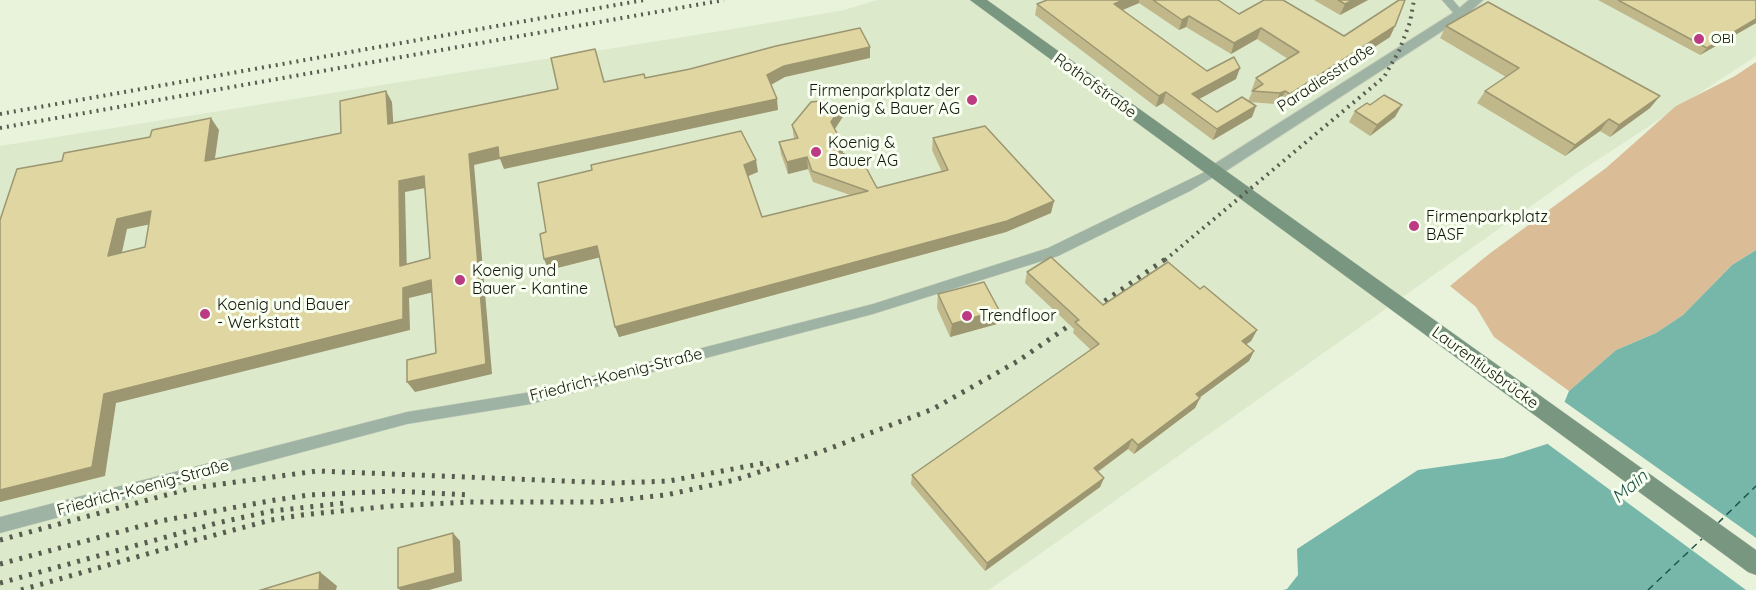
<!DOCTYPE html>
<html>
<head>
<meta charset="utf-8">
<style>
  body { margin:0 }
  canvas { display:block; background:#e9f3dc }
</style>
</head>
<body>
<canvas width="1756" height="590"></canvas>
<script>
const c = document.querySelector('canvas').getContext('2d');
c.lineJoin = 'round';
function fillPath(path, color) { c.fillStyle = color; c.fill(path, 'evenodd'); }
const toPath = rows => new Path2D(rows.map(r => 'M' + r).join(''));
function stroke(path, color, width, dash) { c.strokeStyle = color; c.lineWidth = width; c.lineCap = dash ? 'butt' : 'round'; c.setLineDash(dash || []); c.stroke(path); }
function write(font, color, halo, rows, align = 'center') {
  c.font = font + ' Quicksand,sans-serif'; c.lineWidth = 6; c.setLineDash([]); c.textBaseline = 'middle'; c.strokeStyle = halo; c.fillStyle = color; for (const [text, x, y, turn = 0] of rows) {
    c.save(); c.translate(x, y); c.rotate((+turn || 0) * Math.PI / 180); c.textAlign = isNaN(turn) ? turn : align; if (halo) c.strokeText(text, 0, 0); c.fillText(text, 0, 0); c.restore();
  }
}
fillPath(toPath([
  [877,0,1756,0,1756,56,1579,172,989,590,0,590,0,146,733,29,844,10]
]), '#dce9ca');
fillPath(toPath([
  [1756,62,1756,250,1732,265,1683,315,1656,333,1616,350,1569,391,1494,337,1476,307,1450,286,1489,254,1606,168,1676,106,1735,76]
]), '#dabc97');
fillPath(toPath([
  [1756,250,1756,590,1283,590,1287,589,1298,575,1297,549,1418,470,1503,458,1547,444,1569,391,1616,350,1656,333,1683,315,1732,265]
]), '#77b7aa');
fillPath(toPath([
  [1562,400,1756,538,1756,590,1746,590,1545,442]
]), '#e9f3dc');
stroke(toPath([
  [1718,523,1756,486],
  [1648,590,1704,537]
]), '#1e544b', 1.5, [7, 5]);
const minor = toPath([
  [1442,0,1453,0,1465,14,1464,16,1456,16,1442,0],
  [1213,168,1219,172,1217,175,1190,191,1058,256,873,314,531,404,407,424,0,533,0,517,407,412,531,392,873,304,1048,248,1213,168]
]);
const tertiary = toPath([
  [1469,0,1483,0,1464,17,1218,176,1208,176,1206,172,1208,168,1456,11,1469,0]
]);
const secondary = toPath([
  [970,0,987,0,1756,550,1756,575,1748,572,970,0]
]);
stroke(minor, '#c7d0bb', 1);
stroke(tertiary, '#c7d0bb', 2);
stroke(secondary, '#c7d0bb', 1);
fillPath(minor, '#9fb3a4');
fillPath(tertiary, '#9fb3a4');
fillPath(secondary, '#789680');
stroke(toPath([
  [0,114,644,0],
  [0,128,724,0],
  [1165,260,1384,77,1399,51,1410,22,1414,0]
]), '#575c4f', 4, [2, 5]);
stroke(toPath([
  [0,540,192,488,317,471,614,483,669,481,770,462],
  [0,564,160,521,275,500,309,495,394,491,469,495],
  [0,583,217,523,272,511,345,503],
  [21,590,196,540,271,520,302,515,392,506,468,502,598,502,666,495,735,480,823,451,933,409,1018,361,1167,258]
]), '#575c4f', 5, [3, 7]);
fillPath(toPath([
  [1047,0,1218,0,1239,14,1344,36,1390,37,1285,105,1280,102,1275,104,1249,102,1256,106,1252,117,1213,140,1163,103,1156,107,1035,15,1037,4],
  [1139,3,1179,30,1186,27,1231,54,1257,39,1288,59,1256,78,1252,89,1253,90,1248,101,1217,112,1199,99,1236,79,1207,71,1122,10],
  [1314,0,1368,0,1340,15],
  [1598,0,1756,0,1756,23,1700,55],
  [1446,26,1650,108,1610,137,1600,131,1565,156,1477,103,1485,91,1506,77,1440,38],
  [1355,111,1395,117,1370,136,1349,122],
  [844,115,835,129,843,154,877,188,942,172,932,150,933,138,1051,213,1006,232,619,337,600,257,549,270,544,259,758,172,748,176,762,217,850,195,813,182,808,169,788,174,781,154,779,142,794,139,792,125],
  [1027,272,1103,305,1200,289,1257,330,1251,341,1246,344,1254,351,1249,361,1200,397,1195,408,1134,454,1128,449,1098,472,1104,478,1100,487,985,571,911,484,912,475,1091,350,1073,333,1074,329,1025,283],
  [938,294,999,310,997,324,950,337,937,308]
]), '#c0b88b');
fillPath(toPath([
  [1123,0,1139,0,1139,3,1111,15,1114,4],
  [1353,0,1368,0,1340,15,1345,4],
  [1189,16,1186,27,1179,30,1182,20],
  [1756,19,1756,23,1700,55,1707,48],
  [1395,26,1390,37,1285,105,1290,94],
  [1261,28,1257,39,1231,54,1234,43],
  [870,47,870,58,785,77,769,86,767,75,784,66],
  [1240,68,1236,79,1188,105,1192,94],
  [386,91,392,102,394,135,388,124],
  [1285,91,1280,102,1275,104,1280,93],
  [1166,92,1163,103,1156,107,1159,96],
  [1660,96,1650,108,1610,137,1619,125],
  [777,99,778,110,504,169,500,159,474,165,492,374,415,392,407,382,486,364,469,154,498,147],
  [843,104,844,115,832,133,831,122],
  [1402,105,1395,117,1370,136,1377,125],
  [1256,106,1252,117,1213,140,1217,129],
  [211,118,219,130,213,172,205,161],
  [1609,119,1600,131,1565,156,1575,145],
  [842,143,843,154,839,152],
  [807,157,808,169,788,174,787,162],
  [756,160,758,172,746,177,744,165],
  [424,176,430,187,405,192,407,276,400,266,399,181],
  [1054,201,1051,213,1006,232,619,337,615,327],
  [151,211,161,222,127,229,119,266,108,256,117,219],
  [597,246,601,257,549,270,544,259],
  [431,280,438,291,409,298,410,330,116,403,105,476,0,502,0,490,104,394,403,288],
  [999,310,997,324,950,337,952,324],
  [1257,330,1251,341,1237,351,1242,341],
  [1254,351,1249,361,1191,404,1196,394],
  [1200,398,1195,408,1134,454,1138,445],
  [1132,439,1128,449,1090,477,1094,468],
  [1104,478,1100,487,985,571,987,563],
  [453,533,460,541,462,581,429,590,400,590,398,588],
  [320,572,337,586,336,590,319,590]
]), '#9c9671');
const building = toPath([
  [1047,0,1123,0,1114,4,1207,71,1234,57,1240,68,1192,94,1217,112,1242,97,1256,106,1217,129,1166,92,1159,96,1037,4,1047,0],
  [1153,0,1218,0,1239,14,1264,0,1283,0,1344,36,1399,0,1405,0,1395,26,1290,94,1285,91,1280,93,1252,91,1263,84,1256,78,1299,52,1261,28,1234,43,1189,16,1182,20,1153,0],
  [1338,0,1353,0,1345,4,1338,0],
  [1618,0,1756,0,1756,19,1707,48,1618,0],
  [1488,2,1660,96,1619,125,1609,119,1575,145,1485,91,1519,68,1446,26,1488,2],
  [860,28,870,47,784,66,767,75,777,99,499,158,498,147,469,154,486,364,407,382,407,360,436,353,431,280,403,288,403,319,104,394,92,467,0,490,0,220,17,169,62,161,64,153,150,137,152,130,211,118,205,161,341,133,340,101,386,91,388,124,558,89,551,58,595,49,604,82,644,74,645,78,690,69,776,46,860,28],
  [424,176,430,258,400,266,399,181,424,176],
  [151,211,145,247,108,256,117,219,151,211],
  [1384,95,1402,105,1377,125,1355,111,1367,103,1370,105,1384,95],
  [820,101,823,108,843,104,831,122,842,143,839,152,863,162,877,188,948,170,933,138,985,126,1054,201,1007,221,615,327,597,246,544,259,540,234,546,232,538,183,592,170,591,165,741,131,756,160,744,165,762,217,868,191,812,171,807,157,787,162,779,142,798,138,792,125,811,102,820,101],
  [1051,257,1103,305,1168,262,1200,289,1204,286,1257,330,1242,341,1254,351,1196,394,1200,398,1138,445,1132,439,1094,468,1104,478,987,563,912,475,1099,344,1075,322,1079,320,1027,272,1051,257],
  [984,282,999,310,952,324,938,294,984,282],
  [453,533,455,573,398,588,398,548,453,533],
  [320,572,319,590,260,590,261,590,320,572]
]);
fillPath(building, '#dfd6a2');
stroke(building, '#9c9671', 1.5);
for (const [x, y, r, color] of [
  [1699,39,6,"#bc3a82"],
  [972,100,6,"#bc3a82"],
  [816,152,6,"#bc3a82"],
  [1414,226,6,"#bc3a82"],
  [460,280,6,"#bc3a82"],
  [205,314,6,"#bc3a82"],
  [967,316,6,"#bc3a82"]
]) { const dot = new Path2D(); dot.arc(x, y, r, 0, 2 * Math.PI); c.fillStyle = color; c.fill(dot); stroke(dot, '#f9fff1', 2); }
write('14px', '#13160e', '#f9fff1', [
  ["OBI",1711,39]
], 'left');
write('16px', '#13160e', '#f9fff1', [
  ["Paradiesstraße",1326,78,-33],
  ["Rothofstraße",1095,86,36],
  ["Laurentiusbrücke",1485,368,36],
  ["Friedrich-Koenig-Straße",616,375,-14],
  ["Friedrich-Koenig-Straße",143,488,-15]
]);
write('16px', '#13160e', '#f9fff1', [
  ["Firmenparkplatz der",960,91,"right"],
  ["Koenig & Bauer AG",960,109,"right"],
  ["Koenig &",828,143],
  ["Bauer AG",828,161],
  ["Firmenparkplatz",1426,217],
  ["BASF",1426,235],
  ["Koenig und",472,271],
  ["Bauer - Kantine",472,289],
  ["Koenig und Bauer",217,305],
  ["- Werkstatt",217,323],
  ["Trendfloor",979,316]
], 'left');
write('italic 18px', '#1e544b', '#f9fff1', [
  ["Main",1630,487,-40]
]);
</script>
</body>
</html>
